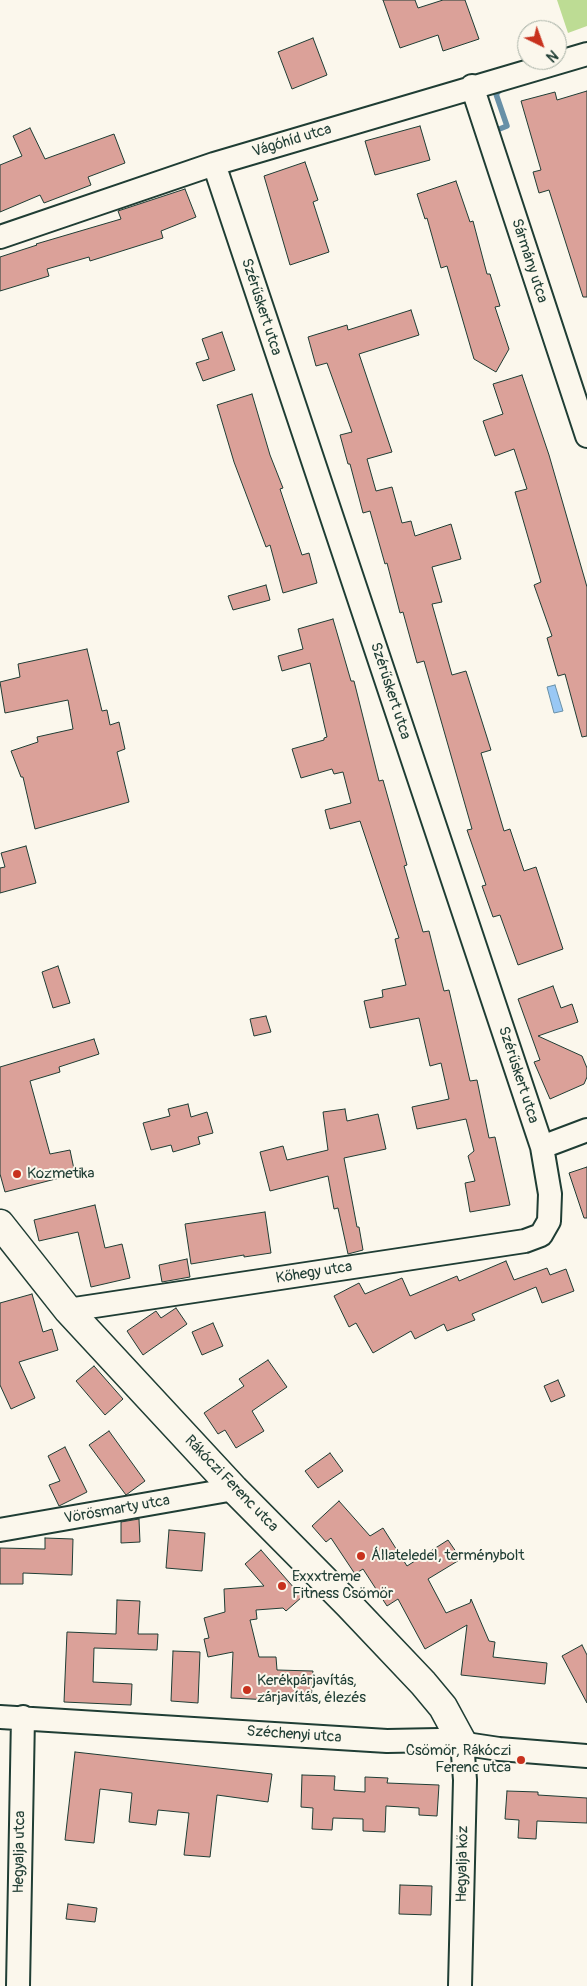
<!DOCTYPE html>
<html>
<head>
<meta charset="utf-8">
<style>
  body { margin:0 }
  #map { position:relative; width:587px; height:1986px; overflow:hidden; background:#fbf7ec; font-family:Pangolin,sans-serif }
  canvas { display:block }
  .north { position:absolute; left:517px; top:20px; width:50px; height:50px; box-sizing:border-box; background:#fbf7ec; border:1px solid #a3ada2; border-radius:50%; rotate:138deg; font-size:14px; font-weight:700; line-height:20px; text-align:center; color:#1f3d34 }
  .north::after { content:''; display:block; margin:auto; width:18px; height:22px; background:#c8321e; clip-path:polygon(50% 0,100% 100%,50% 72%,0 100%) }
</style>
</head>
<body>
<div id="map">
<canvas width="587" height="1986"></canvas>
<div class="north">N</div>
</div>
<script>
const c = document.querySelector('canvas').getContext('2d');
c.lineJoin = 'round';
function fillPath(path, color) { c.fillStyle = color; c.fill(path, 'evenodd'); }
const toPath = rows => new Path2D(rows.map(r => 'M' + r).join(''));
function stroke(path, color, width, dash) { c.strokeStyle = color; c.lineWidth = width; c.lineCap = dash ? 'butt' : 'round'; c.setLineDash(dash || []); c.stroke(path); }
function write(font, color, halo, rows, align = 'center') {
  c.font = font + ' Pangolin,sans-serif'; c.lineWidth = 4; c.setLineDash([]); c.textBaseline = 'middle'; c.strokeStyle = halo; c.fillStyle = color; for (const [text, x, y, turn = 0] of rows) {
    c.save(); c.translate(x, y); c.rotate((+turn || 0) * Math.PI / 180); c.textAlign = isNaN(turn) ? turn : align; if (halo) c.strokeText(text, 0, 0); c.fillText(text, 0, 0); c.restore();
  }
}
fillPath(toPath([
  [557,0,587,0,587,26,568,33]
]), '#bddc94');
const water = toPath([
  [555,685,563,711,554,713,547,687,555,685]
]);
fillPath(water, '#99c8f4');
stroke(water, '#6890a7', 1);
stroke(toPath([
  [492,132,507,126,496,94,504,86]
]), '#6890a7', 5.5);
const building = toPath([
  [383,0,415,0,418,8,443,0,465,0,479,39,443,51,438,35,400,48,383,0],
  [313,38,327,75,292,89,278,52,313,38],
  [587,91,587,297,583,297,549,190,539,193,533,172,541,170,521,101,555,92,557,100,587,91],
  [420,126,430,160,375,175,365,141,420,126],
  [30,128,45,159,114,134,125,163,88,177,91,185,44,203,40,195,0,212,0,165,22,156,13,136,30,128],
  [305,162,318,200,313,202,329,252,290,265,264,176,305,162],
  [456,181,470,222,473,221,487,274,490,274,500,306,495,307,509,349,496,372,474,359,447,266,441,268,427,218,425,219,417,194,456,181],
  [185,189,196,217,161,231,163,238,90,261,89,257,47,269,49,276,0,291,0,257,37,245,36,244,121,219,118,211,185,189],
  [411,310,419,335,359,354,392,452,367,459,376,491,392,487,402,523,411,521,415,536,451,524,461,559,432,567,442,602,432,604,452,675,466,671,491,750,481,753,504,831,510,829,524,871,536,867,563,949,518,965,500,915,493,917,482,886,486,885,467,830,472,829,424,661,417,663,403,612,400,613,387,563,385,564,370,511,363,513,350,464,348,464,340,435,352,432,327,363,316,366,308,337,347,325,348,330,411,310],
  [222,332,235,370,203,381,196,363,209,359,202,339,222,332],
  [522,375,549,455,587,587,587,736,582,737,565,674,558,676,547,638,552,636,534,585,541,582,515,492,527,489,514,449,495,456,483,421,503,414,493,384,522,375],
  [252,394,270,455,283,488,280,489,302,555,309,553,317,583,283,593,270,545,266,547,234,462,217,405,252,394],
  [266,585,270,600,233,610,228,596,266,585],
  [333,619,351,681,354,681,379,781,383,780,407,865,404,866,423,932,429,931,444,991,449,990,470,1081,477,1080,489,1138,495,1137,510,1205,470,1212,465,1183,475,1181,468,1156,474,1151,466,1119,417,1129,412,1107,449,1099,441,1063,430,1066,419,1018,370,1028,364,1001,383,997,382,990,406,985,395,939,399,938,360,821,330,829,325,810,351,803,343,772,334,774,332,769,301,778,292,749,324,740,324,738,327,737,310,663,282,671,278,656,303,649,298,629,333,619],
  [87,649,102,711,107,710,110,725,119,722,125,749,117,752,129,802,35,829,23,777,21,777,11,751,38,742,37,737,73,729,68,700,5,713,0,682,20,677,18,664,87,649],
  [26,846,36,883,0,893,0,868,5,867,1,853,26,846],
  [58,966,70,1003,53,1008,42,972,58,966],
  [553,986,561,1008,572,1004,578,1022,538,1036,582,1056,587,1068,587,1077,584,1084,550,1099,534,1062,540,1060,518,999,553,986],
  [266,1016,271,1032,254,1036,250,1019,266,1016],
  [94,1039,99,1054,59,1067,60,1072,30,1081,50,1154,70,1150,75,1174,5,1192,0,1174,0,1067,94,1039],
  [188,1104,191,1117,207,1112,213,1133,198,1137,200,1144,173,1152,171,1145,151,1150,143,1123,170,1116,168,1109,188,1104],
  [345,1109,347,1121,378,1114,386,1149,344,1158,357,1227,359,1227,363,1250,348,1254,338,1208,334,1209,328,1176,270,1191,260,1152,283,1146,287,1160,328,1150,323,1112,345,1109],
  [587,1167,587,1218,584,1218,569,1173,587,1167],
  [95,1205,105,1248,122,1244,130,1278,91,1287,78,1232,39,1241,34,1220,95,1205],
  [265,1212,271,1253,244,1257,244,1255,191,1264,185,1224,265,1212],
  [187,1259,190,1277,162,1282,159,1265,187,1259],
  [506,1261,514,1280,547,1268,550,1275,566,1269,574,1291,542,1303,536,1287,472,1314,475,1320,447,1331,444,1324,415,1339,411,1331,373,1353,356,1323,349,1327,334,1296,359,1283,365,1294,402,1278,410,1296,457,1276,459,1281,506,1261],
  [32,1294,43,1332,52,1329,58,1350,19,1362,35,1398,11,1409,0,1385,0,1303,32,1294],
  [176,1308,187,1324,143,1355,127,1331,156,1311,161,1318,176,1308],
  [213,1323,223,1346,202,1355,192,1332,213,1323],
  [268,1360,287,1387,252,1411,264,1431,236,1448,225,1430,218,1434,204,1413,244,1386,239,1379,268,1360],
  [94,1366,123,1399,105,1415,76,1381,94,1366],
  [558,1380,565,1396,551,1402,544,1386,558,1380],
  [109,1431,145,1481,126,1495,89,1445,109,1431],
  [65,1447,87,1492,59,1506,49,1485,60,1481,48,1456,65,1447],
  [330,1453,343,1471,318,1488,305,1471,330,1453],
  [339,1501,370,1536,383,1528,407,1566,448,1540,461,1559,428,1579,446,1613,470,1603,471,1599,489,1641,495,1642,493,1657,547,1663,545,1684,461,1675,467,1625,425,1649,398,1599,387,1606,363,1569,355,1574,331,1538,326,1542,312,1526,339,1501],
  [139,1519,140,1542,121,1543,121,1522,139,1519],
  [169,1530,205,1533,202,1571,166,1568,169,1530],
  [45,1538,73,1539,72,1575,23,1573,23,1584,0,1584,0,1548,45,1549,45,1538],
  [261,1550,302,1597,286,1611,283,1608,256,1610,257,1619,250,1620,259,1657,276,1657,277,1670,313,1671,311,1702,231,1698,233,1652,208,1657,204,1639,209,1638,204,1618,225,1612,224,1589,264,1586,245,1564,261,1550],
  [117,1600,140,1601,138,1634,158,1634,157,1650,94,1648,93,1682,132,1684,131,1705,64,1702,67,1632,116,1634,117,1600],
  [582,1645,587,1655,587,1703,562,1656,582,1645],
  [173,1651,200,1652,198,1703,171,1701,173,1651],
  [75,1752,272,1774,268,1802,217,1795,210,1857,184,1855,189,1813,158,1810,156,1825,129,1822,132,1793,100,1789,94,1843,65,1840,75,1752],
  [302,1775,335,1776,334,1790,365,1792,365,1777,388,1778,387,1783,439,1785,437,1816,419,1815,419,1808,386,1806,385,1832,363,1831,363,1819,333,1818,332,1830,312,1829,313,1808,301,1807,302,1775],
  [507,1791,538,1792,538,1795,587,1798,587,1823,537,1821,536,1839,518,1838,519,1820,505,1819,507,1791],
  [400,1885,432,1886,431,1915,399,1914,400,1885],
  [68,1904,97,1908,95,1922,66,1919,68,1904]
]);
fillPath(building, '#dba199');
stroke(building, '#1f3d34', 1);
const minor = toPath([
  [472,86,587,436],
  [0,237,214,164,587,54],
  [542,1147,587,1130],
  [68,1310,525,1241,541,1235,549,1221,550,1194,542,1147,214,164],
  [0,1530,234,1489],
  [0,1717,387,1741,439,1740,499,1749,587,1756],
  [18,1986,23,1717],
  [460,1986,465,1780,462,1742]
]);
const tertiary = toPath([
  [0,1224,68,1310,234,1489,349,1605,423,1683,443,1707,462,1742]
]);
stroke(minor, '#1f3d34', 26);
stroke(tertiary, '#1f3d34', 31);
stroke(minor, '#fbf7ec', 22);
stroke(tertiary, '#fbf7ec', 28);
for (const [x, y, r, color] of [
  [17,1174,5,"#c8321e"],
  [361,1556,5,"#c8321e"],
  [282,1586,5,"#c8321e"],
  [247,1690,5,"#c8321e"],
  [521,1760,5,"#c8321e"]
]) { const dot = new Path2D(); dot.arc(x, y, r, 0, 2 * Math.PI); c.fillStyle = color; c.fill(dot); stroke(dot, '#fbf7ec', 2); }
write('15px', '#1f3d34', '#fbf7ec', [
  ["Vágóhíd utca",292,141,-17],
  ["Sármány utca",529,261,72],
  ["Szérűskert utca",261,307,72],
  ["Szérűskert utca",390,691,72],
  ["Szérűskert utca",518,1075,72],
  ["Kőhegy utca",314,1273,-9],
  ["Rákóczi Ferenc utca",231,1484,46],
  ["Vörösmarty utca",117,1510,-10],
  ["Széchenyi utca",294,1735,4],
  ["Hegyalja utca",20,1852,-89],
  ["Hegyalja köz",463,1864,-89]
]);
write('15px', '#1f3d34', '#fbf7ec', [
  ["Kozmetika",27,1174],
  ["Állateledel, terménybolt",371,1556],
  ["Exxxtreme",292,1577],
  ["Fitness Csömör",292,1594],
  ["Kerékpárjavítás,",257,1681],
  ["zárjavítás, élezés",257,1698],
  ["Csömör, Rákóczi",511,1751,"right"],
  ["Ferenc utca",511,1768,"right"]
], 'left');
</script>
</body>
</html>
